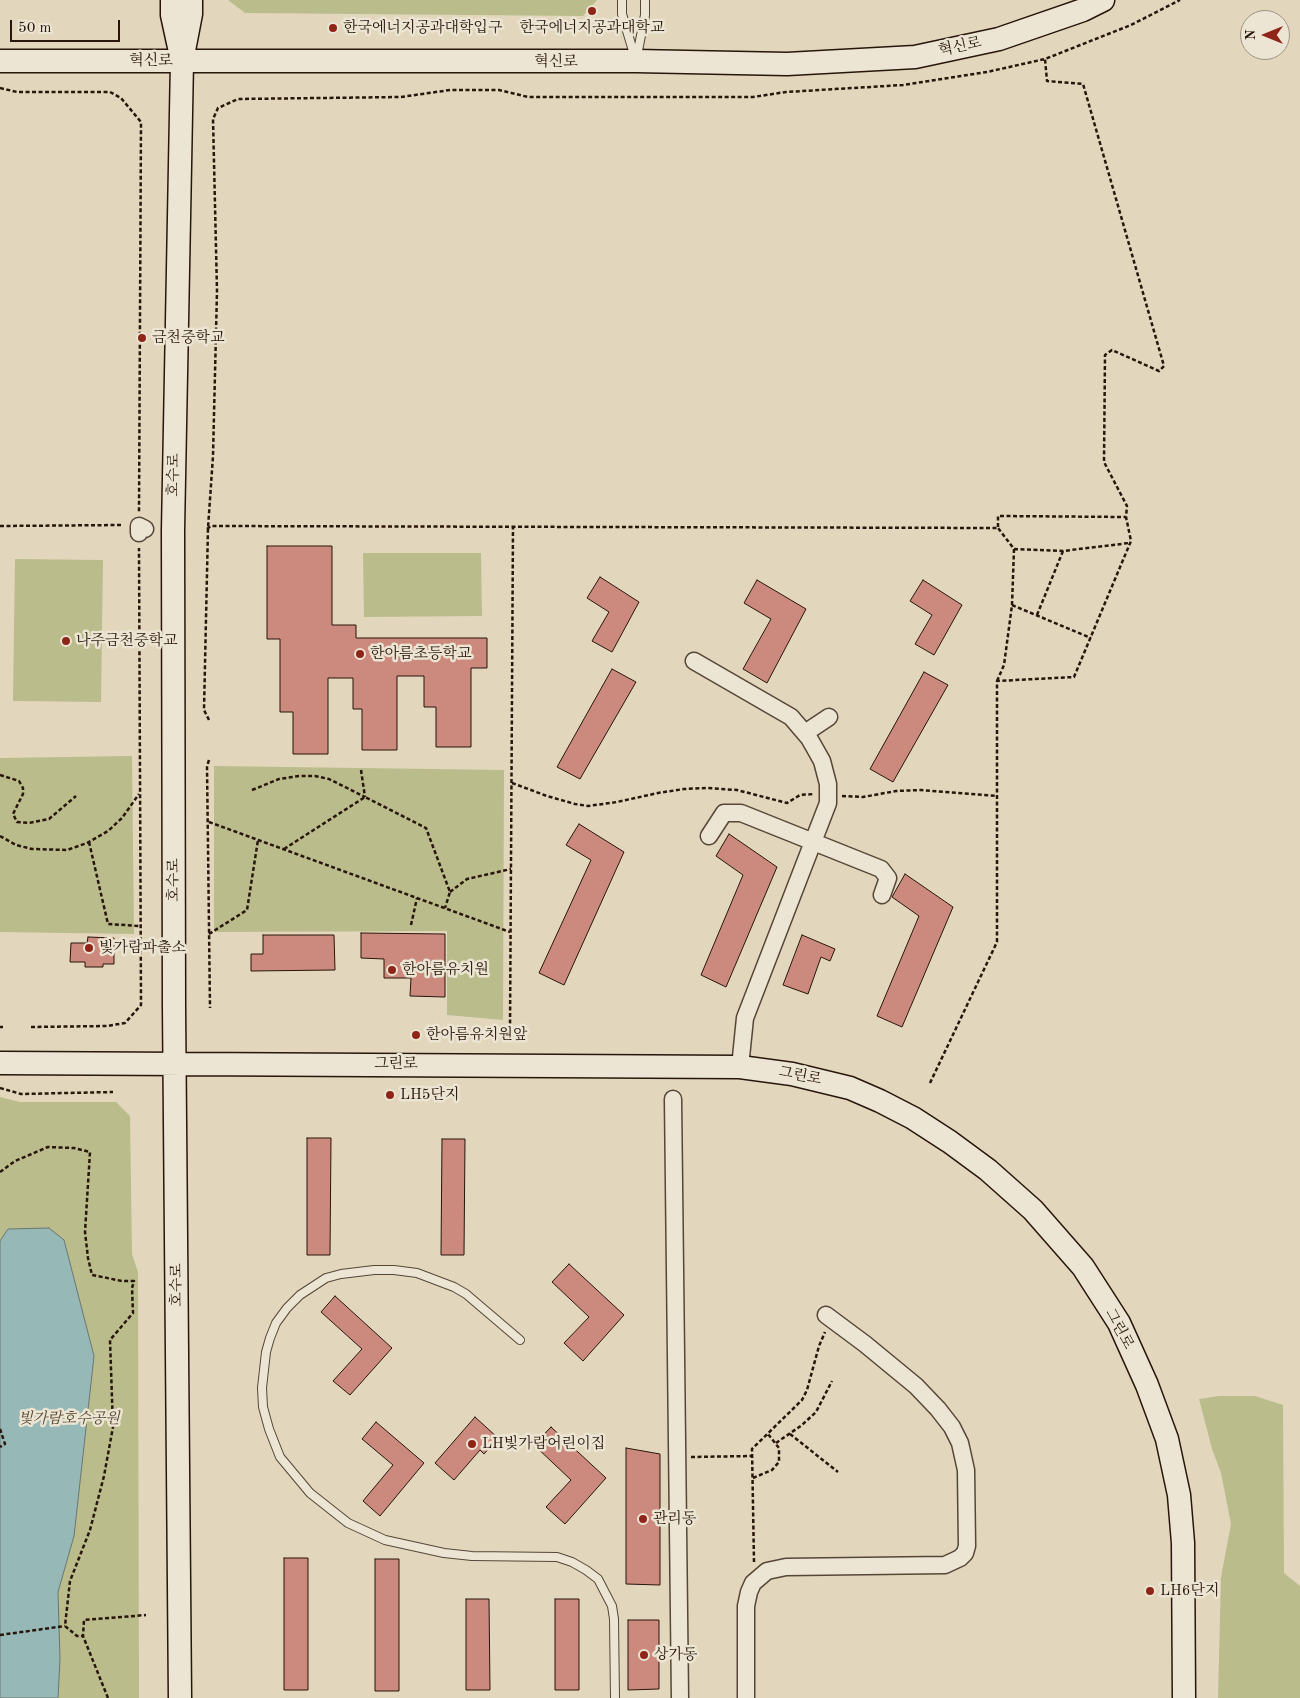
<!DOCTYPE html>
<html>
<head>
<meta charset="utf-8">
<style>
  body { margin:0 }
  #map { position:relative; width:1300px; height:1698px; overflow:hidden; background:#e2d7bc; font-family:"Old Standard TT",serif }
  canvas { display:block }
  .north { position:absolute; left:1240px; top:10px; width:50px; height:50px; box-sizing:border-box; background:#ece5d3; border:1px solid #9e9283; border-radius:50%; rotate:270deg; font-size:14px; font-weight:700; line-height:20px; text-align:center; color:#28150b }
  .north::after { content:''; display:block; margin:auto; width:18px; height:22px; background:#8f2418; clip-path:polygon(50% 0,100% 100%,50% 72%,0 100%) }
  .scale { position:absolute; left:10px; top:20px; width:110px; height:22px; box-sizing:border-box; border:2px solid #28150b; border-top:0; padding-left:6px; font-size:15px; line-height:18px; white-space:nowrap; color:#28150b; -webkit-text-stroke:4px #ece5d3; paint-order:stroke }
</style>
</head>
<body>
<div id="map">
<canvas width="1300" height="1698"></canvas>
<div class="north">N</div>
<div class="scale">50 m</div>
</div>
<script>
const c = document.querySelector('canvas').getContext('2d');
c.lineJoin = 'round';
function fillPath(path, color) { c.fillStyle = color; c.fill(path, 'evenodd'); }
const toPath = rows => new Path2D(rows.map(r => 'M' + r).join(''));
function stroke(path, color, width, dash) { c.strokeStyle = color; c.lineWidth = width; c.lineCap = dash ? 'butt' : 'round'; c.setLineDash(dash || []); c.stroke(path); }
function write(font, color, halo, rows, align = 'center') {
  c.font = font + ' "Old Standard TT","Noto Serif KR",serif'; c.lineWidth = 5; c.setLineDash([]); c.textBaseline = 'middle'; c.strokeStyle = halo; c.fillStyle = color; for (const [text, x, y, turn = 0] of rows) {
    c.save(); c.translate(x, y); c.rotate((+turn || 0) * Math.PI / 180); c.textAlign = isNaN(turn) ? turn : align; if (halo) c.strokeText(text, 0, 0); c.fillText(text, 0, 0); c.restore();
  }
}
fillPath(toPath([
  [228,0,597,0,583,16,245,13],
  [363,553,481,553,482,616,364,617],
  [15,559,103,560,101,702,13,701],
  [132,756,134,934,0,932,0,758],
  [214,766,504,770,503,1020,447,1015,447,931,214,932],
  [0,1097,20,1102,116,1102,130,1116,132,1254,138,1272,139,1698,0,1698],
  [1219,1396,1255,1396,1283,1405,1284,1573,1300,1586,1300,1698,1218,1698,1221,1577,1231,1524,1221,1473,1212,1449,1199,1399]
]), '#babc8c');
const water = toPath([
  [49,1228,64,1240,94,1356,74,1536,58,1592,60,1659,58,1698,0,1698,0,1241,8,1229,49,1228]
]);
fillPath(water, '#96b8b7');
stroke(water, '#6a7772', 1);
const building = toPath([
  [267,546,332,546,332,625,356,625,356,638,487,638,487,668,471,668,471,747,436,747,436,707,424,707,424,676,397,676,397,750,362,750,362,709,353,709,353,678,328,678,328,754,293,754,293,712,280,712,280,639,267,639,267,546],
  [600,577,639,602,612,652,592,641,609,612,587,598,600,577],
  [757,580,806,609,767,683,743,669,771,619,744,603,757,580],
  [923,580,962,605,934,655,915,644,932,615,910,601,923,580],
  [612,669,636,682,580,779,557,767,612,669],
  [924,672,948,685,893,782,870,769,924,672],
  [579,824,624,852,564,985,539,973,591,860,566,845,579,824],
  [729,834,777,867,726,987,701,975,743,875,716,856,729,834],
  [905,874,953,907,902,1027,877,1016,919,916,892,897,905,874],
  [361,933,445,934,445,997,410,996,411,978,384,978,384,959,361,958,361,933],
  [263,935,334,935,335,970,251,971,251,954,263,954,263,935],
  [802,935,835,949,830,961,821,957,808,994,783,985,802,935],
  [88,937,114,938,114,964,103,964,103,967,85,967,85,962,70,962,71,943,87,943,88,937],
  [307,1138,331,1138,330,1255,307,1255,307,1138],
  [442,1139,465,1139,464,1255,441,1255,442,1139],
  [569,1264,624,1315,583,1361,564,1343,589,1317,552,1282,569,1264],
  [335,1296,392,1348,350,1395,333,1381,362,1349,321,1312,335,1296],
  [475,1417,498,1438,484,1454,480,1450,454,1480,435,1463,475,1417],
  [376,1422,424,1463,380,1516,363,1501,393,1465,362,1439,376,1422],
  [551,1427,606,1478,565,1524,546,1507,571,1480,534,1445,551,1427],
  [626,1448,660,1454,660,1585,626,1584,626,1448],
  [284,1558,308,1558,308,1690,284,1690,284,1558],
  [375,1559,399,1559,399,1691,375,1691,375,1559],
  [466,1599,489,1599,490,1690,466,1690,466,1599],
  [555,1599,579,1599,579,1690,555,1690,555,1599],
  [628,1620,659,1620,659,1689,628,1690,628,1620]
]);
fillPath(building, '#cb8a7d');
stroke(building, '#28150b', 1);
const lane = toPath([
  [622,0,622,14,636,61,645,15,645,0],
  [520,1340,466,1294,454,1287,417,1273,394,1270,374,1270,341,1274,326,1278,300,1295,287,1308,276,1323,270,1338,266,1352,262,1388,263,1407,269,1429,280,1457,310,1493,348,1523,385,1540,444,1553,472,1556,557,1557,572,1562,586,1570,598,1579,612,1606,614,1619,615,1698]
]);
const street = toPath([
  [139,533,139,526,145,529],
  [694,661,791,717,809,738,813,745,822,761,828,784,828,803,745,1018,740,1067],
  [805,733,829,717],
  [709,836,724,813,741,813,881,869,888,878,882,895],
  [673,1099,680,1698],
  [746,1698,746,1606,749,1592,753,1583,767,1571,786,1567,945,1565,960,1558,965,1553,967,1546,966,1470,960,1443,952,1427,938,1409,916,1386,865,1344,826,1315]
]);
const secondary = toPath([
  [172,0,172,15,182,61,191,14,191,0],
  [0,61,636,61,787,64,915,57,999,39,1083,10,1103,0],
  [0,1063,740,1067,792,1074,850,1088,880,1101,913,1118,950,1142,988,1170,1033,1210,1083,1267,1119,1323,1147,1385,1167,1439,1179,1495,1183,1543,1184,1698],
  [180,1698,174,1007,173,530,182,61]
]);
stroke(lane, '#564637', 10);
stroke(street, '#564637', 19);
stroke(secondary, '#28150b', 25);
stroke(toPath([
  [0,88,17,92,110,92,121,98,141,122,139,512],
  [0,526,123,525],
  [207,529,211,526,998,528,998,516,1126,517],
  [1014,549,1063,551,1129,543],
  [1012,605,1091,638],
  [1037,615,1063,551],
  [997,681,1004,665,1012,605,1014,549,998,528],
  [209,720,204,710,208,528,213,456,217,291,213,119,218,108,238,99,401,97,450,90,499,90,528,97,753,97,786,92,903,85,987,72,1045,59,1131,25,1180,0],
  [209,760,207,766,210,1008],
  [361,770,365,797],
  [0,775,19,781,23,788,23,794,13,814,17,822,29,823,49,819,76,796],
  [512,783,547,796,575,804,588,806,617,802,658,793,684,789,707,788,737,790,787,803,800,795,814,794],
  [252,790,279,779,299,776,315,776,329,779,365,797],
  [842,796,863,797,896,791,921,790,997,796],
  [209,822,510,932],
  [0,836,16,845,32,849,67,850,87,843,108,831,122,818,139,794],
  [89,842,108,924,140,926],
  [284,849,365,797,426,828,450,892,445,908],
  [450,892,467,879,511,869],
  [411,925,417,898],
  [209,934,247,910,258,840],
  [0,1027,3,1027],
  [31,1027,107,1026,125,1023,141,1005,139,548],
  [510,1030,513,526],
  [930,1083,997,942,997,681,1074,677,1131,541,1126,517,1127,506,1104,462,1105,355,1112,350,1159,371,1164,366,1083,84,1047,81,1045,59],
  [0,1088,21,1094,113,1092],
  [0,1172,15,1161,48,1147,74,1148,90,1152,85,1232,88,1258,92,1275,122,1281,134,1281,132,1288,133,1313,110,1340,113,1427,104,1476,90,1530,70,1581,65,1626,77,1636,83,1636],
  [0,1429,5,1444,0,1447],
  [790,1434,838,1472],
  [776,1443,802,1425,816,1412,832,1381],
  [691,1457,752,1456],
  [753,1478,772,1470,779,1462,779,1448,768,1434],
  [754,1562,752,1449,802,1400,807,1390,819,1346,825,1332],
  [0,1635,65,1626],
  [108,1698,83,1636,84,1620,146,1615]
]), '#28150b', 2.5, [4, 2.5]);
stroke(lane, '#ece5d3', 8);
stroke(street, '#ece5d3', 16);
stroke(secondary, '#ece5d3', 22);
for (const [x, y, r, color] of [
  [592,11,5,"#8f2418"],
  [333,28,5,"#8f2418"],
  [142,338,5,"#8f2418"],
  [66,641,5,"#8f2418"],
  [360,654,5,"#8f2418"],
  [89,948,5,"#8f2418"],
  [392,970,5,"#8f2418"],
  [416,1035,5,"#8f2418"],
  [390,1095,5,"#8f2418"],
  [472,1444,5,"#8f2418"],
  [643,1519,5,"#8f2418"],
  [1150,1591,5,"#8f2418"],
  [644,1655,5,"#8f2418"]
]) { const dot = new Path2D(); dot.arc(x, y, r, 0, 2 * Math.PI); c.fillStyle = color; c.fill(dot); stroke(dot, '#ece5d3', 2); }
write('15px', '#28150b', '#ece5d3', [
  ["한국에너지공과대학입구",343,28],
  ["한국에너지공과대학교",592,28,"center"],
  ["금천중학교",152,338],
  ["나주금천중학교",76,641],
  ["한아름초등학교",370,654],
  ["빛가람파출소",99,948],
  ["한아름유치원",402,970],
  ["한아름유치원앞",426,1035],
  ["LH5단지",400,1095],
  ["LH빛가람어린이집",482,1444],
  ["관리동",653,1519],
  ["LH6단지",1160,1591],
  ["상가동",654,1655]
], 'left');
write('15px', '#28150b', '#ece5d3', [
  ["혁신로",960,47,-12],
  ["혁신로",151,61],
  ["혁신로",556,62],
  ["호수로",174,475,-89],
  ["호수로",174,880,-90],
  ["그린로",396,1064],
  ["그린로",800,1076,11],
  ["호수로",177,1285,-90],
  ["그린로",1119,1329,62]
]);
write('italic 15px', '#544732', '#ece5d3', [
  ["빛가람호수공원",69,1419]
]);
</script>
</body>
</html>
